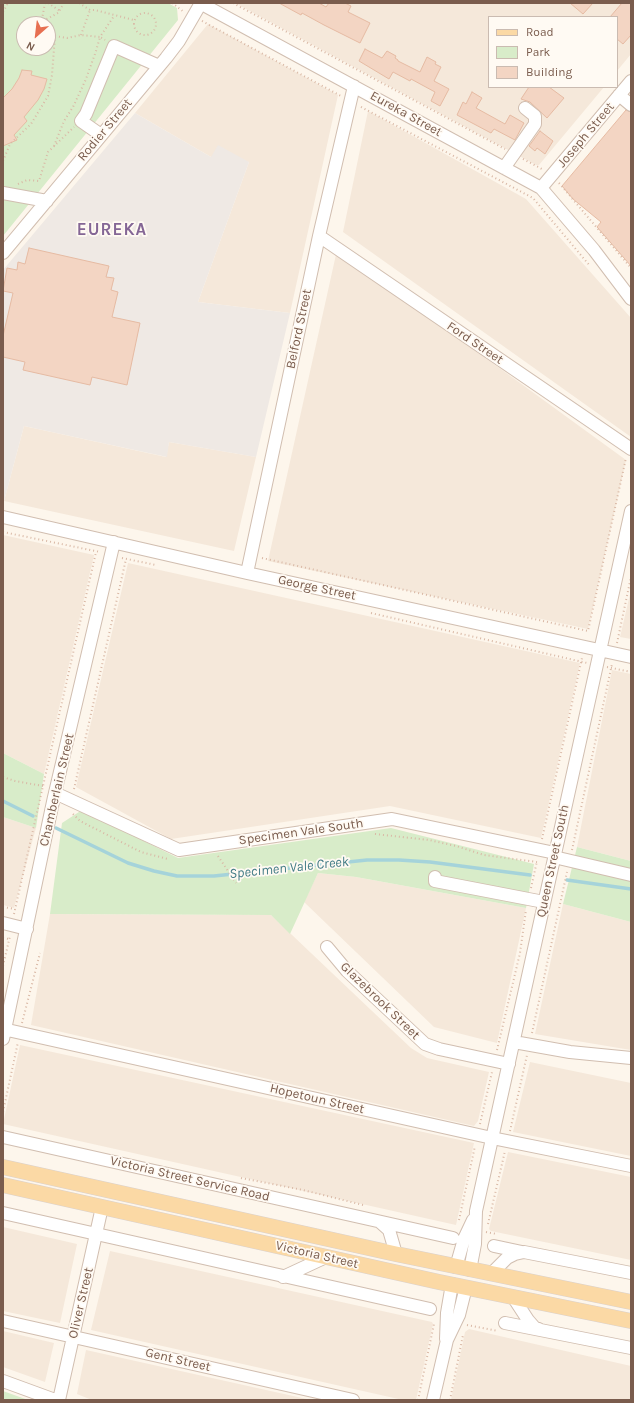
<!DOCTYPE html>
<html>
<head>
<meta charset="utf-8">
<style>
  body { margin:0 }
  #map { position:relative; width:634px; height:1403px; overflow:hidden; background:#fdf6ec; font-family:Karla,sans-serif }
  canvas { display:block }
  .frame { position:absolute; inset:0; border:4px solid #7a5c4d; pointer-events:none }
  .legend { position:absolute; left:488px; top:16px; width:130px; height:72px; box-sizing:border-box; background:#fffaf3; border:1px solid #cabbb1; margin:0; padding:5px 7px; list-style:none; font-size:12px; color:#7a5c4d }
  .legend li { display:flex; align-items:center; gap:8px; height:20px }
  .legend b { width:20px; border:1px solid #cabbb1 }
  .north { position:absolute; left:16px; top:16px; width:40px; height:40px; box-sizing:border-box; background:#fffaf3; border:1px solid #cabbb1; border-radius:50%; rotate:208deg; font-size:11px; font-weight:700; line-height:16px; text-align:center; color:#7a5c4d }
  .north::after { content:''; display:block; margin:auto; width:14px; height:18px; background:#e76f51; clip-path:polygon(50% 0,100% 100%,50% 72%,0 100%) }
</style>
</head>
<body>
<div id="map">
<canvas width="634" height="1403"></canvas>
<div class="frame"></div>
<ul class="legend">
<li><b style="height:5px;background:#fbd9a5"></b>Road</li>
<li><b style="height:11px;background:#d8ecc9"></b>Park</li>
<li><b style="height:11px;background:#f3d5c3"></b>Building</li>
</ul>
<div class="north">N</div>
</div>
<script>
const c = document.querySelector('canvas').getContext('2d');
c.lineJoin = 'round';
function fillPath(path, color) { c.fillStyle = color; c.fill(path, 'evenodd'); }
const toPath = rows => new Path2D(rows.map(r => 'M' + r).join(''));
function stroke(path, color, width, dash) { c.strokeStyle = color; c.lineWidth = width; c.lineCap = dash ? 'butt' : 'round'; c.setLineDash(dash || []); c.stroke(path); }
function write(font, color, halo, rows, align = 'center') {
  c.font = font + ' Karla,sans-serif'; c.lineWidth = 3.5; c.setLineDash([]); c.textBaseline = 'middle'; c.strokeStyle = halo; c.fillStyle = color; for (const [text, x, y, turn = 0] of rows) {
    c.save(); c.translate(x, y); c.rotate((+turn || 0) * Math.PI / 180); c.textAlign = isNaN(turn) ? turn : align; if (halo) c.strokeText(text, 0, 0); c.fillText(text, 0, 0); c.restore();
  }
}
fillPath(toPath([
  [235,3,631,3,631,54,617,71,617,17,489,17,489,87,604,87,539,165,536,165],
  [208,24,338,95,290,313,198,302,249,162,211,157,135,113],
  [368,111,526,199,631,318,631,437,343,232],
  [337,250,626,460,588,629,268,561],
  [24,426,166,457,169,442,256,457,234,551,4,501],
  [3,535,94,555,44,774,3,753],
  [128,563,580,663,541,838,390,806,171,839,76,787],
  [631,590,631,639,620,637],
  [612,670,631,674,631,861,577,847],
  [3,817,36,828,14,908,3,905],
  [318,873,356,877,526,908,497,1043,434,1027,304,902],
  [563,904,631,922,631,1050,535,1034],
  [50,914,271,915,411,1048,427,1058,489,1072,478,1121,474,1126,31,1025],
  [20,1045,474,1143,456,1225,3,1124],
  [530,1062,631,1083,631,1156,513,1132],
  [508,1152,631,1177,631,1260,491,1231,489,1229],
  [3,1227,77,1244,60,1323,3,1311],
  [110,1251,432,1322,433,1324,416,1400,403,1400,91,1330],
  [469,1329,631,1366,631,1400,451,1400,465,1332],
  [3,1331,54,1343,45,1382,3,1367],
  [86,1350,311,1400,92,1400,77,1394]
]), '#f5e8da');
fillPath(toPath([
  [135,113,211,157,218,145,249,162,198,302,290,313,256,457,169,442,167,457,24,426,4,501,3,501,3,270]
]), '#efe9e4');
fillPath(toPath([
  [3,3,168,3,177,8,178,20,3,236],
  [24,24,48,24,48,48,24,48],
  [3,753,44,774,36,828,3,817],
  [82,810,178,858,391,828,534,864,526,908,356,877,318,873,290,934,271,915,50,914,62,823],
  [577,847,631,861,631,922,563,904],
  [3,1391,28,1400,3,1400]
]), '#d8ecc9');
stroke(toPath([
  [3,801,33,816],
  [56,828,128,863,154,871,177,876,214,876,367,860,399,860,430,862,530,875],
  [567,880,631,889]
]), '#a5d3da', 3.5);
const building = toPath([
  [279,3,319,3,326,7,329,3,345,3,351,6,348,12,370,23,360,43,324,25,302,13,301,15,279,3],
  [570,3,593,3,583,14,570,3],
  [622,3,631,3,631,35,623,44,617,39,617,17,610,17,622,3],
  [365,49,382,58,387,51,396,56,395,58,398,60,398,61,420,72,427,57,436,62,435,64,441,67,434,81,449,89,440,106,431,101,435,92,411,79,410,81,393,72,389,79,359,61,365,49],
  [22,70,32,71,31,75,47,79,44,89,38,100,24,117,27,121,14,135,17,140,3,146,3,98,12,89,19,78,22,70],
  [529,87,549,87,564,98,547,118,530,102,521,99,529,87],
  [472,92,482,98,476,108,505,124,510,115,524,123,515,140,494,129,491,133,457,115,463,102,466,104,472,92],
  [626,110,631,112,631,266,597,227,601,222,573,199,562,186,626,110],
  [540,131,553,141,545,154,537,148,535,151,529,146,540,131],
  [29,248,109,266,106,277,114,278,111,290,118,292,112,317,140,323,127,385,92,377,90,385,23,370,25,362,3,357,3,336,13,293,3,291,7,268,17,270,18,262,25,264,29,248]
]);
fillPath(building, '#f3d5c3');
stroke(building, '#e6bba3', 1);
const minor = toPath([
  [200,3,541,188,594,250,631,299],
  [619,95,631,105],
  [101,135,81,121,86,114,114,46,159,66],
  [504,168,535,124,535,116,525,108],
  [541,188,631,81],
  [3,193,47,201],
  [319,236,631,449],
  [3,253,166,58,179,41,201,3],
  [3,517,247,573,631,657],
  [247,573,319,236,354,86],
  [55,793,179,850,392,819,555,853],
  [554,857,631,875],
  [435,877,435,881,544,902],
  [3,923,27,929],
  [327,947,347,971,425,1044,439,1049,509,1064],
  [3,1029,492,1138,631,1166],
  [3,1039,54,797,114,542],
  [514,1042,570,1052,631,1058],
  [3,1137,453,1238],
  [3,1213,430,1309],
  [380,1222,389,1230,396,1254],
  [494,1246,522,1252],
  [456,1267,464,1239,473,1220],
  [470,1270,475,1244,476,1211,631,511],
  [491,1274,507,1258,515,1254,524,1252,631,1273],
  [283,1277,326,1257],
  [513,1297,528,1320,535,1328,539,1329],
  [3,1321,353,1400],
  [505,1323,631,1348],
  [446,1339,447,1313,452,1284],
  [3,1381,55,1400],
  [59,1400,102,1207],
  [433,1400,447,1340,459,1315,466,1287]
]);
const major = toPath([
  [3,1167,396,1254,631,1302],
  [3,1185,439,1282,631,1321]
]);
stroke(minor, '#d1beb0', 14);
stroke(major, '#dad1cd', 16);
stroke(toPath([
  [45,3,42,19,46,24],
  [48,3,60,11],
  [79,3,90,10,95,10,134,20],
  [172,3,184,12],
  [233,3,505,149],
  [3,5,6,3],
  [3,12,8,3],
  '134 24a11 11 0 1 1 22 0a11 11 0 1 1-22 0Z',
  [43,21,58,13,64,3],
  [202,21,341,96],
  [81,35,90,10],
  [55,36,67,38,81,35,100,37,114,16],
  [361,107,533,198,590,266],
  [54,146,64,121,73,107,86,79,96,51,100,37,105,40],
  [523,159,542,169],
  [3,161,10,144,31,124,48,96,52,75,55,36,48,27],
  [559,183,631,268],
  [18,184,27,180,39,181,48,152,74,127],
  [3,532,100,552],
  [122,558,156,565],
  [262,558,588,631,626,458],
  [371,613,587,663],
  [617,643,631,577],
  [607,667,631,672],
  [3,777,15,781,43,786],
  [74,789,126,559],
  [73,814,80,821,141,852,168,859],
  [375,834,429,840,456,846,484,855,537,862],
  [542,839,582,658],
  [572,850,612,664],
  [218,856,236,883],
  [531,888,537,861],
  [3,907,15,909],
  [14,914,96,552],
  [3,938,9,939],
  [3,966,10,936],
  [22,1023,40,953],
  [532,1033,567,872],
  [497,1050,520,953,526,910],
  [3,1112,18,1042],
  [480,1124,492,1072],
  [510,1131,527,1055],
  [241,1178,303,1190,363,1205],
  [459,1220,475,1146],
  [488,1224,505,1151],
  [486,1232,497,1234],
  [467,1325,498,1331],
  [418,1400,434,1324],
  [450,1400,463,1335]
]), '#d9b8a5', 2, [1, 3]);
stroke(minor, '#fff', 12);
stroke(major, '#fbd9a5', 15);
write('13px', '#7a5c4d', '#fffaf3', [
  ["Eureka Street",406,114,29],
  ["Rodier Street",105,130,-50],
  ["Joseph Street",586,135,-50],
  ["Belford Street",299,329,-78],
  ["Ford Street",475,343,34],
  ["George Street",317,588,12],
  ["Chamberlain Street",57,790,-77],
  ["Specimen Vale South",301,832,-8],
  ["Queen Street South",553,861,-78],
  ["Glazebrook Street",380,1001,44],
  ["Hopetoun Street",317,1099,13],
  ["Victoria Street Service Road",190,1179,13],
  ["Victoria Street",317,1255,13],
  ["Oliver Street",81,1303,-77],
  ["Gent Street",178,1360,13]
]);
write('italic 14px', '#437c86', '#fffaf3', [
  ["Specimen Vale Creek",289,868,-6]
]);
c.letterSpacing = '1px';
write('bold 17px', '#846695', '#fffaf3', [
  ["EUREKA",112,230]
]);
c.letterSpacing = '0px';
</script>
</body>
</html>
